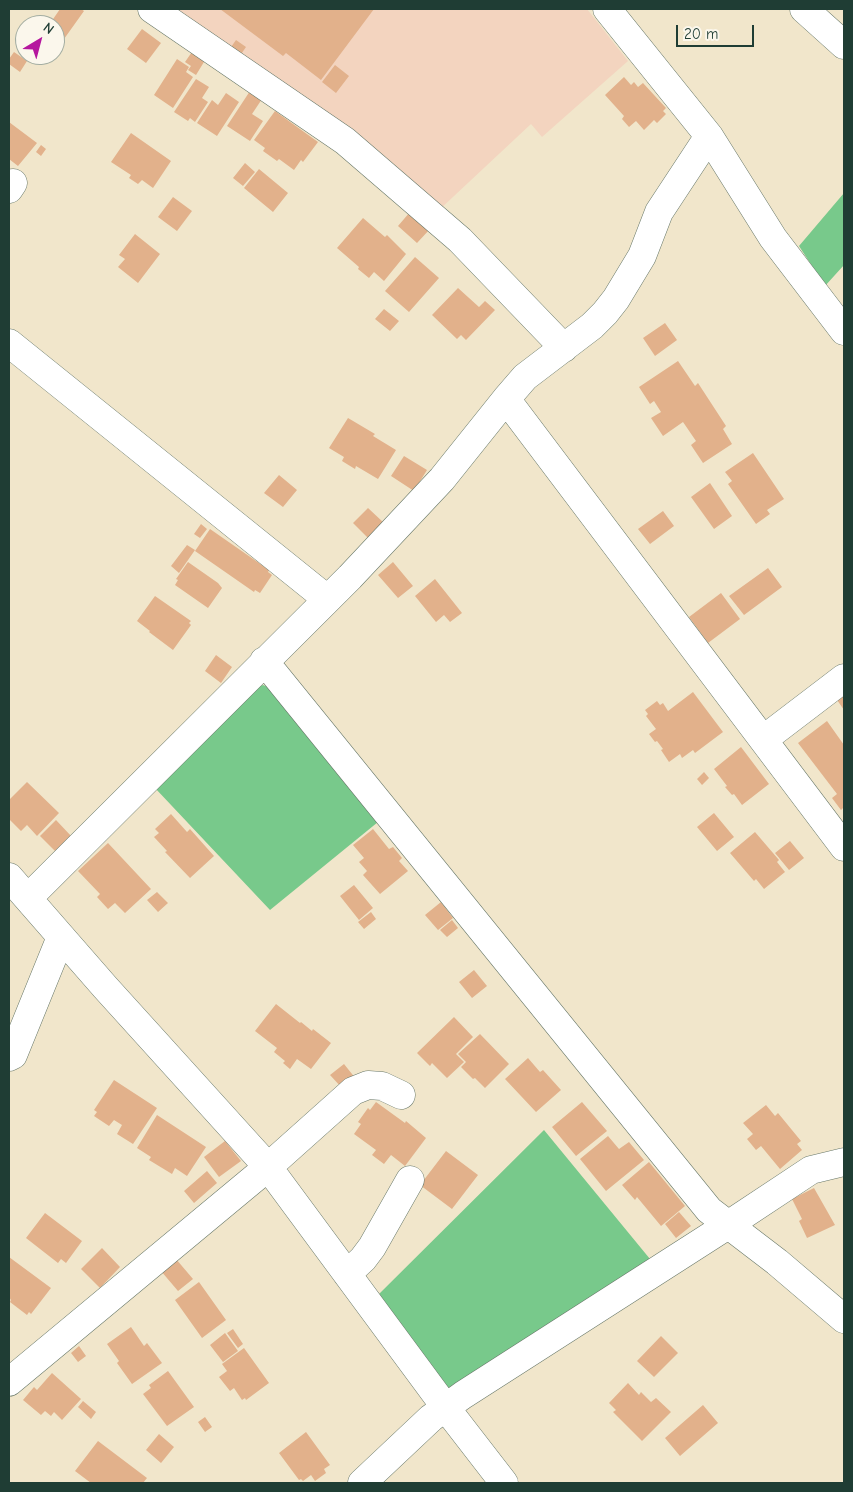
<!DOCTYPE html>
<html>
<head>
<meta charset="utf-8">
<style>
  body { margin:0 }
  #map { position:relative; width:853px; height:1492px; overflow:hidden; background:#f1e6cb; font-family:"Comic Neue",sans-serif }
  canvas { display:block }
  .frame { position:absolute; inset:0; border:10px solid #1f3d34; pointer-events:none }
  .north { position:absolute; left:15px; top:15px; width:50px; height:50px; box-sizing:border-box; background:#fbf7ec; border:1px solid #a3ada2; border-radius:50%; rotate:37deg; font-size:14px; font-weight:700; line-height:20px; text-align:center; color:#1f3d34 }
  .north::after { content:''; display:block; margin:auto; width:18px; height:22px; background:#b5179e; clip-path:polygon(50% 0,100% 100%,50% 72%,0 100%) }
  .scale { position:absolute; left:676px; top:25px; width:78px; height:22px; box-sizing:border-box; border:2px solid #1f3d34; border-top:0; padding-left:6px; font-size:15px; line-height:18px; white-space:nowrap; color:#1f3d34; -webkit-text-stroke:4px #fbf7ec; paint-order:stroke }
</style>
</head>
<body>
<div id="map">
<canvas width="853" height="1492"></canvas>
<div class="frame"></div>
<div class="north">N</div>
<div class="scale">20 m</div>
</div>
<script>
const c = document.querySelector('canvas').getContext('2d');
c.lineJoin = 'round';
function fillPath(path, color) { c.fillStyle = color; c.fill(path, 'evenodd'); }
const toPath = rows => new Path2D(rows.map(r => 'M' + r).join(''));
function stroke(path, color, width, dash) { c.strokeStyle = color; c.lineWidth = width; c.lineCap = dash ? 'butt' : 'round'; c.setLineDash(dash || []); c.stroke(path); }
fillPath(toPath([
  [166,9,587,9,628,61,542,137,531,124,438,211]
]), '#f3d4bf');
fillPath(toPath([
  [844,193,844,265,825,286,799,246],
  [263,685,268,687,378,822,270,910,155,788,258,687],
  [544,1130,650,1259,448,1390,379,1294]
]), '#78c98b');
fillPath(toPath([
  [60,9,81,9,84,11,59,46,55,43,55,25,49,25],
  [220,9,374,9,321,80,286,53,283,56],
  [142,29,161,43,146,63,127,49],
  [236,40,246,47,239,57,229,50],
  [194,49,207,57,196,75,188,70,191,66,185,62],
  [14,52,27,61,20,72,9,64,9,59],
  [177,59,189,67,186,72,193,77,173,108,154,95],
  [335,65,349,76,336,93,322,82],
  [624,77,631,85,634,82,638,87,643,83,666,108,663,111,666,114,657,123,654,120,644,130,636,121,629,127,622,119,624,116,605,95],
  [196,79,209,87,202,98,208,102,195,122,190,118,188,121,174,112],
  [250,91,262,99,252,114,263,121,250,141,227,126],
  [226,93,239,102,217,136,197,123,212,100,218,105],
  [275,111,318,142,303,162,301,160,294,170,279,159,277,161,263,151,265,148,254,140],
  [9,122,37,143,18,166,9,159],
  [131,133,171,161,153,188,142,180,138,184,129,178,131,175,111,162],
  [41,145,46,149,41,156,36,152],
  [245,163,255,172,243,186,233,178],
  [259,169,288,193,273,212,244,188],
  [173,197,192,211,177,231,158,217],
  [410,212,430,229,417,243,398,226],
  [363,218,385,237,387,235,406,254,384,281,374,272,369,278,358,269,359,267,337,248],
  [135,234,160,254,138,283,118,267,125,259,119,255],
  [415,257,439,278,409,312,385,291],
  [458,288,479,307,485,301,495,310,466,340,461,335,457,339,432,315],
  [384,309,399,321,390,331,375,319],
  [665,323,677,340,655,356,643,338],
  [678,361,695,386,698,383,726,426,723,429,732,444,703,463,691,445,696,441,683,422,663,436,651,418,661,412,654,401,650,404,639,387],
  [348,418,375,434,373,436,396,450,378,479,356,466,355,469,342,461,344,457,329,448],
  [753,453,784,499,767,510,770,514,756,524,728,484,732,481,725,472],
  [404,456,427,470,414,491,391,476],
  [279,475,297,490,283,507,264,493],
  [710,483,732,516,714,529,691,497],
  [368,508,384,523,369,539,353,523],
  [663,511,674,526,650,544,638,529],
  [201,524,207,529,200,538,194,534],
  [210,529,269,570,268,572,272,575,260,593,255,590,254,592,195,551],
  [187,545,195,550,179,573,171,566],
  [188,562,218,583,222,588,208,608,175,585,178,580,176,579],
  [393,562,413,586,398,598,378,575],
  [768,568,782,587,744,615,729,596],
  [435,579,462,613,450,622,444,615,436,622,415,596],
  [721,593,740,619,708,643,689,617],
  [155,596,191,621,189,623,191,625,173,650,149,632,150,631,137,621],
  [216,655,232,667,221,683,205,671],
  [844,690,844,710,835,697],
  [693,692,723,732,695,753,693,750,682,758,680,754,669,762,661,750,663,749,657,741,655,742,649,734,656,729,646,716,648,714,645,710,657,701,660,705,663,703,668,711],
  [827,721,844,745,844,807,841,810,832,798,837,794,798,743],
  [741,747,769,784,742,805,734,794,732,795,725,787,727,786,714,769],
  [704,772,709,778,702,785,697,779],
  [27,782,59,813,37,836,27,825,21,831,9,819,9,800],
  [714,813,734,837,717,851,697,827],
  [171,814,187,832,190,829,214,856,190,878,165,852,167,851,154,837,159,833,155,829],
  [56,820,72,837,56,852,40,836],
  [373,829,389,849,393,847,402,858,399,861,408,871,380,894,363,875,367,871,359,862,364,858,353,845],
  [755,832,779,860,777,862,785,872,764,889,756,879,754,881,730,853],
  [790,841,804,858,789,870,775,853],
  [108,843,151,889,125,913,115,903,108,909,97,897,100,894,78,871],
  [354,885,373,908,359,920,340,896],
  [157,892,168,903,158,912,147,900],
  [441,902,453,918,438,930,425,915],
  [371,912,376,919,364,929,358,922],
  [452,920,458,928,447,937,440,930],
  [474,970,487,986,472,998,459,982],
  [276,1004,300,1023,301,1022,312,1031,313,1029,331,1043,311,1069,297,1059,290,1069,283,1063,285,1061,274,1052,277,1048,255,1031],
  [454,1017,473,1037,456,1054,464,1062,447,1078,432,1063,430,1066,417,1053],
  [480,1034,509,1064,485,1088,475,1078,473,1079,461,1067,466,1062,458,1054],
  [528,1058,540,1072,543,1070,561,1090,536,1112,505,1079],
  [344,1064,356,1079,342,1088,330,1075],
  [114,1080,157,1108,133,1144,117,1134,122,1125,114,1120,109,1126,94,1116,97,1112,94,1110],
  [376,1102,405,1123,406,1121,426,1138,405,1166,391,1155,384,1164,372,1155,376,1150,354,1134,361,1124,358,1122,368,1108,370,1110],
  [582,1102,607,1131,576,1156,552,1127],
  [766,1105,775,1116,778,1113,801,1141,797,1144,802,1150,780,1169,761,1146,756,1150,747,1139,753,1134,743,1123],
  [157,1115,206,1147,187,1176,175,1168,172,1174,149,1160,151,1157,137,1148],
  [608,1136,619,1149,629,1142,644,1160,606,1191,580,1159],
  [225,1141,241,1161,219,1177,204,1157],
  [446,1151,478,1175,452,1209,420,1185],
  [649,1162,685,1206,661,1226,637,1197,635,1200,622,1185],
  [207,1171,217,1183,194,1203,184,1191],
  [814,1188,835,1225,807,1238,799,1221,802,1219,792,1199],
  [679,1212,691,1226,676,1238,665,1224],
  [45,1213,82,1241,66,1263,61,1259,58,1263,26,1238],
  [102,1248,120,1267,100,1288,81,1269],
  [9,1257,51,1288,31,1314,29,1312,27,1315,10,1302,11,1300,9,1297],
  [176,1259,193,1279,178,1291,161,1271],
  [199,1282,226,1320,202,1338,175,1300],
  [131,1327,144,1346,147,1343,162,1363,132,1384,117,1363,119,1361,107,1344],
  [233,1329,243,1344,238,1348,227,1333],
  [225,1333,238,1351,223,1362,210,1345],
  [661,1336,678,1353,654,1377,637,1361],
  [79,1346,86,1356,78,1362,71,1353],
  [244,1348,269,1383,246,1400,245,1398,242,1400,234,1388,230,1391,219,1377,227,1371,222,1364],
  [168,1371,194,1407,167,1426,143,1394,151,1388,149,1385],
  [52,1373,81,1399,62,1420,54,1412,51,1416,45,1411,41,1415,23,1400,34,1387,37,1390],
  [628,1383,639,1395,641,1392,651,1402,656,1398,671,1412,642,1441,613,1412,616,1410,609,1403],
  [83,1401,96,1412,91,1419,78,1407],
  [703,1405,718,1423,680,1456,665,1438],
  [205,1417,212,1427,205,1432,198,1422],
  [306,1432,330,1465,324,1469,326,1473,315,1481,311,1475,303,1481,301,1479,299,1480,279,1453],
  [159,1434,174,1447,161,1463,146,1450],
  [98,1441,147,1478,143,1483,91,1483,75,1471]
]), '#e2b18b');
const minor = toPath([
  [152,9,345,141,460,240,564,348],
  [607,9,709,136,773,238,844,331],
  [9,189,13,183],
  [9,343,327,599],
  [506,399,844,847],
  [264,661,709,1210,777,1262,844,1319],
  [764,739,844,678],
  [9,877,105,987,268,1167,446,1408,504,1483],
  [28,898,350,577,442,479,506,399,525,377,592,326,605,313,616,299,642,256,659,212,709,136],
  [9,1057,13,1055,61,937],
  [347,1274,363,1259,372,1247,410,1180],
  [9,1382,268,1167,353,1091,368,1085,382,1086,401,1095],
  [362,1483,431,1418,463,1395,728,1225,811,1170,844,1162]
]);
const highway = toPath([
  [804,9,844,45]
]);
stroke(minor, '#687869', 29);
stroke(highway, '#687869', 29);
stroke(minor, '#fff', 28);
stroke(highway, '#fff', 28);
</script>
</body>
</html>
